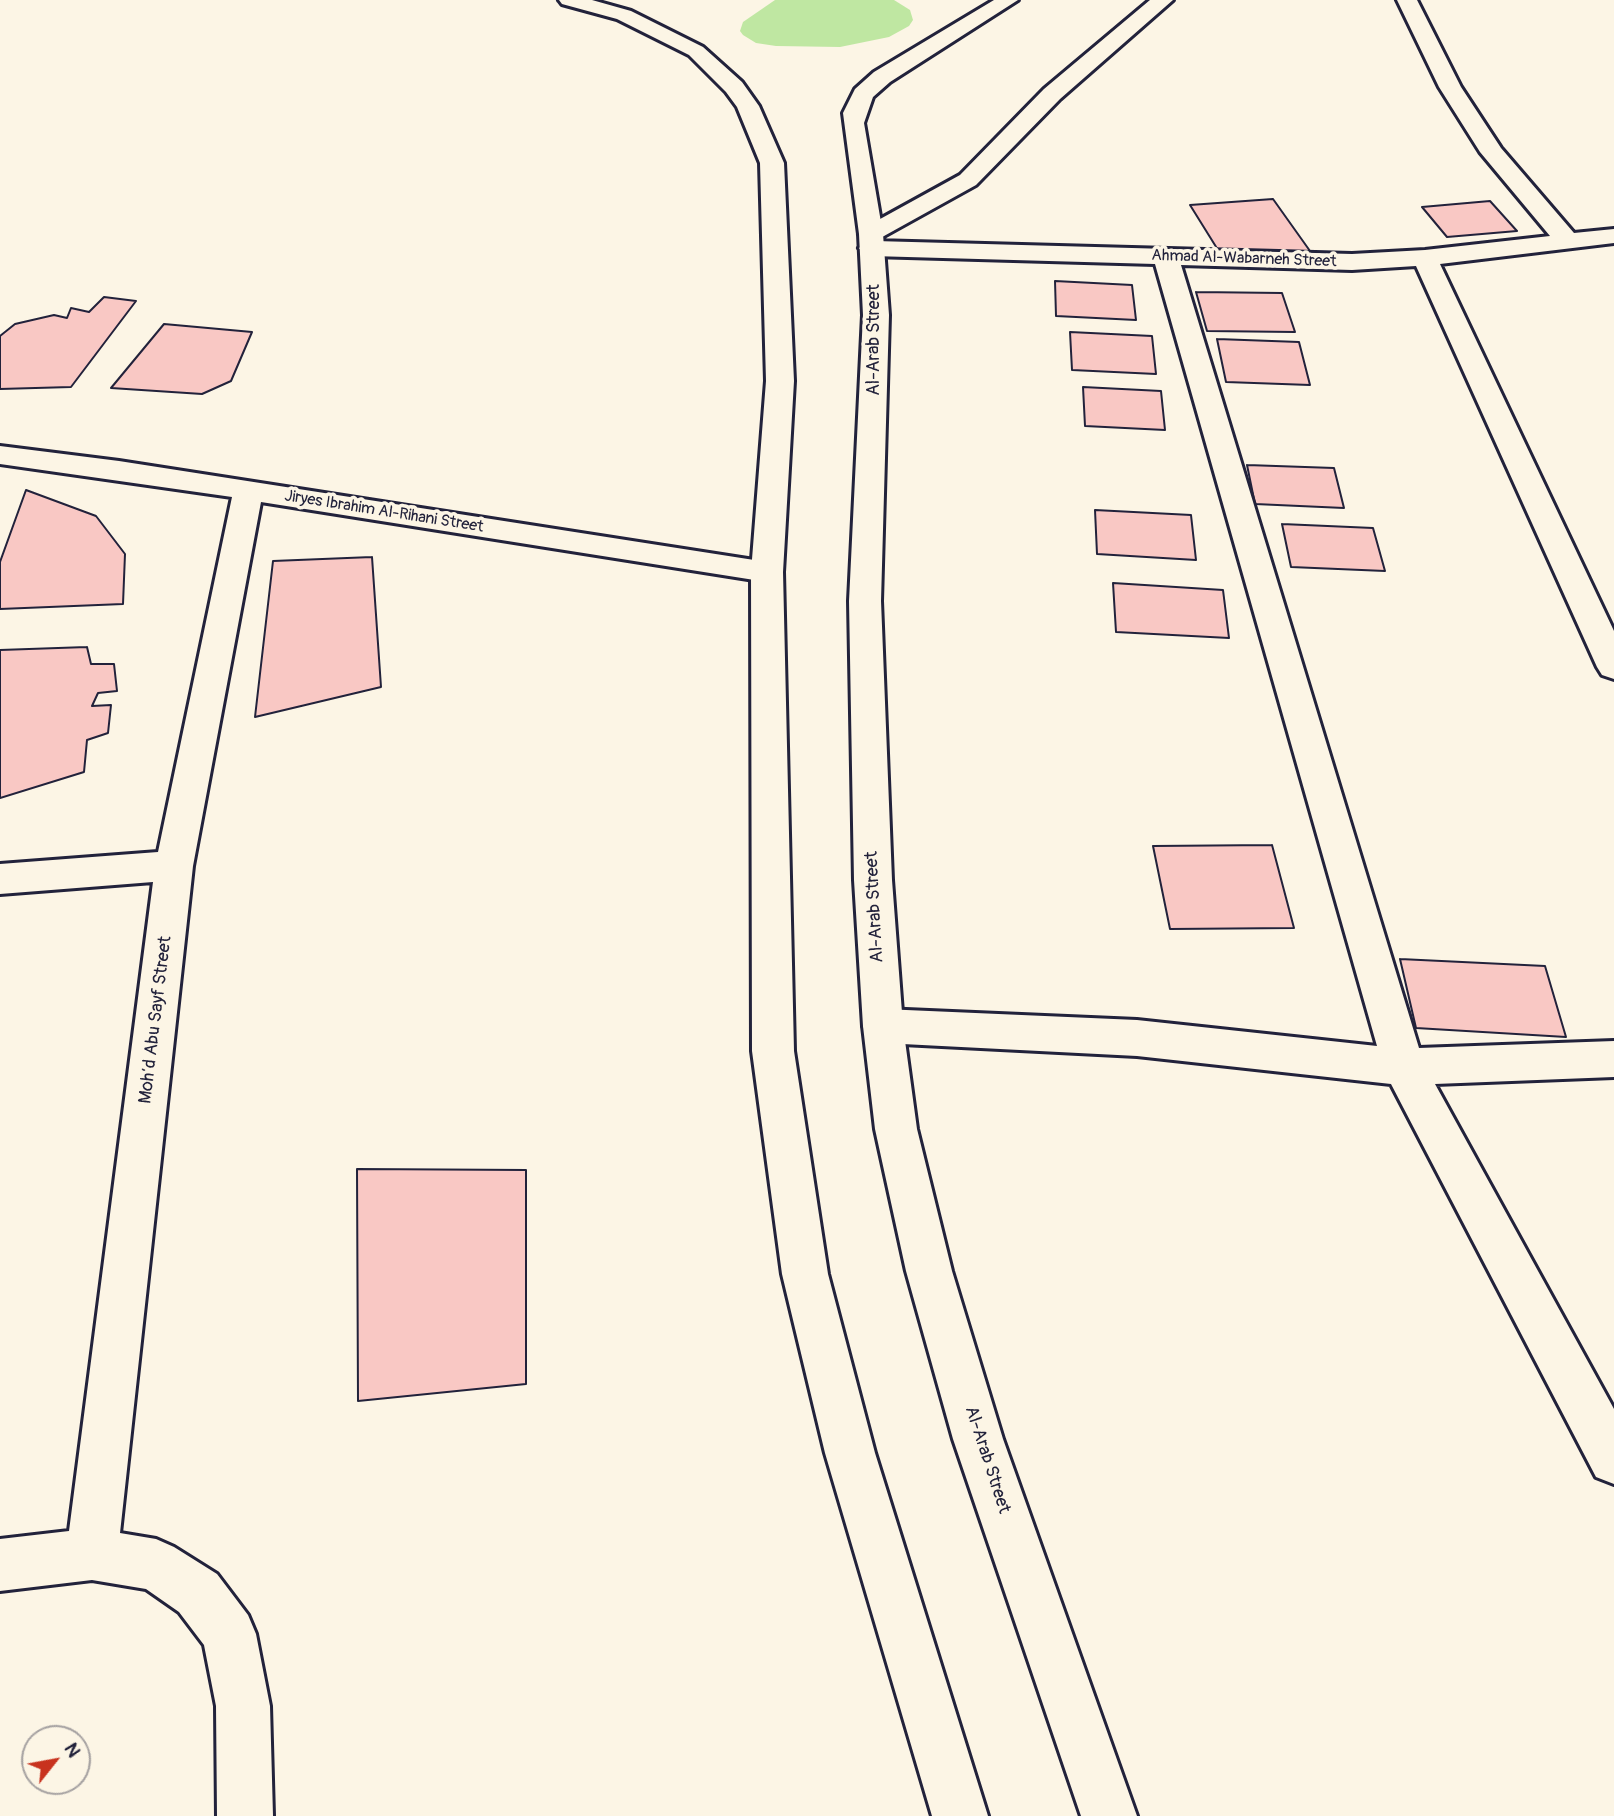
<!DOCTYPE html>
<html>
<head>
<meta charset="utf-8">
<style>
  body { margin:0 }
  #map { position:relative; width:1614px; height:1816px; overflow:hidden; background:#fcf5e5; font-family:Pangolin,sans-serif }
  canvas { display:block }
  .north { position:absolute; left:21px; top:1725px; width:70px; height:70px; box-sizing:border-box; background:#fcf5e5; border:2px solid #a5a1a1; border-radius:50%; rotate:59deg; font-size:19px; font-weight:700; line-height:28px; text-align:center; color:#22223b }
  .north::after { content:''; display:block; margin:auto; width:24px; height:32px; background:#c8321e; clip-path:polygon(50% 0,100% 100%,50% 72%,0 100%) }
</style>
</head>
<body>
<div id="map">
<canvas width="1614" height="1816"></canvas>
<div class="north">N</div>
</div>
<script>
const c = document.querySelector('canvas').getContext('2d');
c.lineJoin = 'round';
function fillPath(path, color) { c.fillStyle = color; c.fill(path, 'evenodd'); }
const toPath = rows => new Path2D(rows.map(r => 'M' + r).join(''));
function stroke(path, color, width, dash) { c.strokeStyle = color; c.lineWidth = width; c.lineCap = dash ? 'butt' : 'round'; c.setLineDash(dash || []); c.stroke(path); }
function write(font, color, halo, rows, align = 'center') {
  c.font = font + ' Pangolin,sans-serif'; c.lineWidth = 7; c.setLineDash([]); c.textBaseline = 'middle'; c.strokeStyle = halo; c.fillStyle = color; for (const [text, x, y, turn = 0] of rows) {
    c.save(); c.translate(x, y); c.rotate((+turn || 0) * Math.PI / 180); c.textAlign = isNaN(turn) ? turn : align; if (halo) c.strokeText(text, 0, 0); c.fillText(text, 0, 0); c.restore();
  }
}
fillPath(toPath([
  [775,0,894,0,910,10,913,20,909,26,889,37,840,47,776,46,756,43,743,35,740,31,743,22]
]), '#bfe7a2');
const building = toPath([
  [1273,199,1310,251,1223,258,1190,205,1273,199],
  [1490,201,1517,231,1447,237,1422,207,1490,201],
  [1055,281,1132,285,1136,320,1056,316,1055,281],
  [1196,292,1282,293,1295,332,1207,331,1196,292],
  [104,297,136,301,71,387,0,389,0,336,15,324,54,315,67,318,71,308,89,312,104,297],
  [164,324,252,332,231,381,202,394,111,388,164,324],
  [1070,332,1152,336,1156,374,1072,370,1070,332],
  [1217,339,1299,342,1310,385,1226,382,1217,339],
  [1083,387,1161,391,1165,430,1085,426,1083,387],
  [1247,465,1334,468,1344,508,1255,504,1247,465],
  [26,490,96,516,125,554,123,604,0,609,0,562,26,490],
  [1095,510,1191,515,1196,560,1097,554,1095,510],
  [1282,524,1373,528,1385,571,1291,567,1282,524],
  [372,557,381,687,255,717,273,561,372,557],
  [1113,583,1223,590,1229,638,1116,632,1113,583],
  [87,647,91,664,114,664,117,691,98,693,92,706,111,705,108,733,87,740,84,772,0,798,0,650,87,647],
  [1272,845,1294,928,1170,929,1153,846,1272,845],
  [1400,959,1545,966,1566,1037,1416,1028,1400,959],
  [357,1169,526,1170,526,1384,358,1401,357,1169]
]);
fillPath(building, '#f9c8c4');
stroke(building, '#22223b', 2);
const street = toPath([
  [1150,0,1173,0,1060,99,976,185,875,241,1352,254,1425,250,1550,236,1480,152,1439,87,1397,0,1417,0,1461,87,1501,148,1574,233,1614,229,1614,243,1440,264,1614,631,1614,679,1602,675,1597,667,1416,266,1352,270,1181,265,1419,1048,1614,1041,1614,1077,1435,1084,1614,1409,1614,1484,1596,1477,1391,1084,1137,1056,883,1043,869,1038,863,1026,869,1014,883,1009,1137,1020,1377,1046,1155,264,872,256,863,253,859,248,870,241,859,234,862,229,960,175,1044,89,1150,0],
  [0,446,119,461,767,562,778,565,783,572,778,579,767,582,261,502,193,866,120,1533,156,1539,174,1547,217,1574,248,1615,256,1634,270,1706,273,1816,217,1816,216,1706,204,1645,179,1612,146,1589,92,1580,0,1591,0,1539,69,1531,153,882,0,894,0,864,158,852,232,497,0,464,0,446]
]);
const secondary = toPath([
  [559,0,592,0,631,11,703,47,742,82,759,106,784,163,794,381,783,572,794,1051,828,1274,875,1453,988,1816,932,1816,825,1453,782,1274,752,1051,751,572,766,381,760,163,737,107,726,92,689,55,617,19,562,4,559,0],
  [994,0,1018,0,890,82,873,97,864,123,883,234,889,315,881,601,892,880,903,1026,917,1129,952,1271,1003,1439,1137,1816,1081,1816,953,1439,906,1271,875,1129,863,1026,854,880,849,601,863,315,859,234,843,113,855,89,874,72,994,0]
]);
stroke(street, '#22223b', 6);
stroke(secondary, '#22223b', 6);
fillPath(street, '#fcf5e5');
fillPath(secondary, '#fcf5e5');
write('16px', '#22223b', '#fcf5e5', [
  ["Ahmad Al-Wabarneh Street",1244,259,2],
  ["Jiryes Ibrahim Al-Rihani Street",384,512,9]
]);
write('18px', '#22223b', '#fcf5e5', [
  ["Al-Arab Street",874,340,-90],
  ["Al-Arab Street",875,907,-93],
  ["Moh‘d Abu Sayf Street",156,1020,-83],
  ["Al-Arab Street",987,1460,72]
]);
</script>
</body>
</html>
